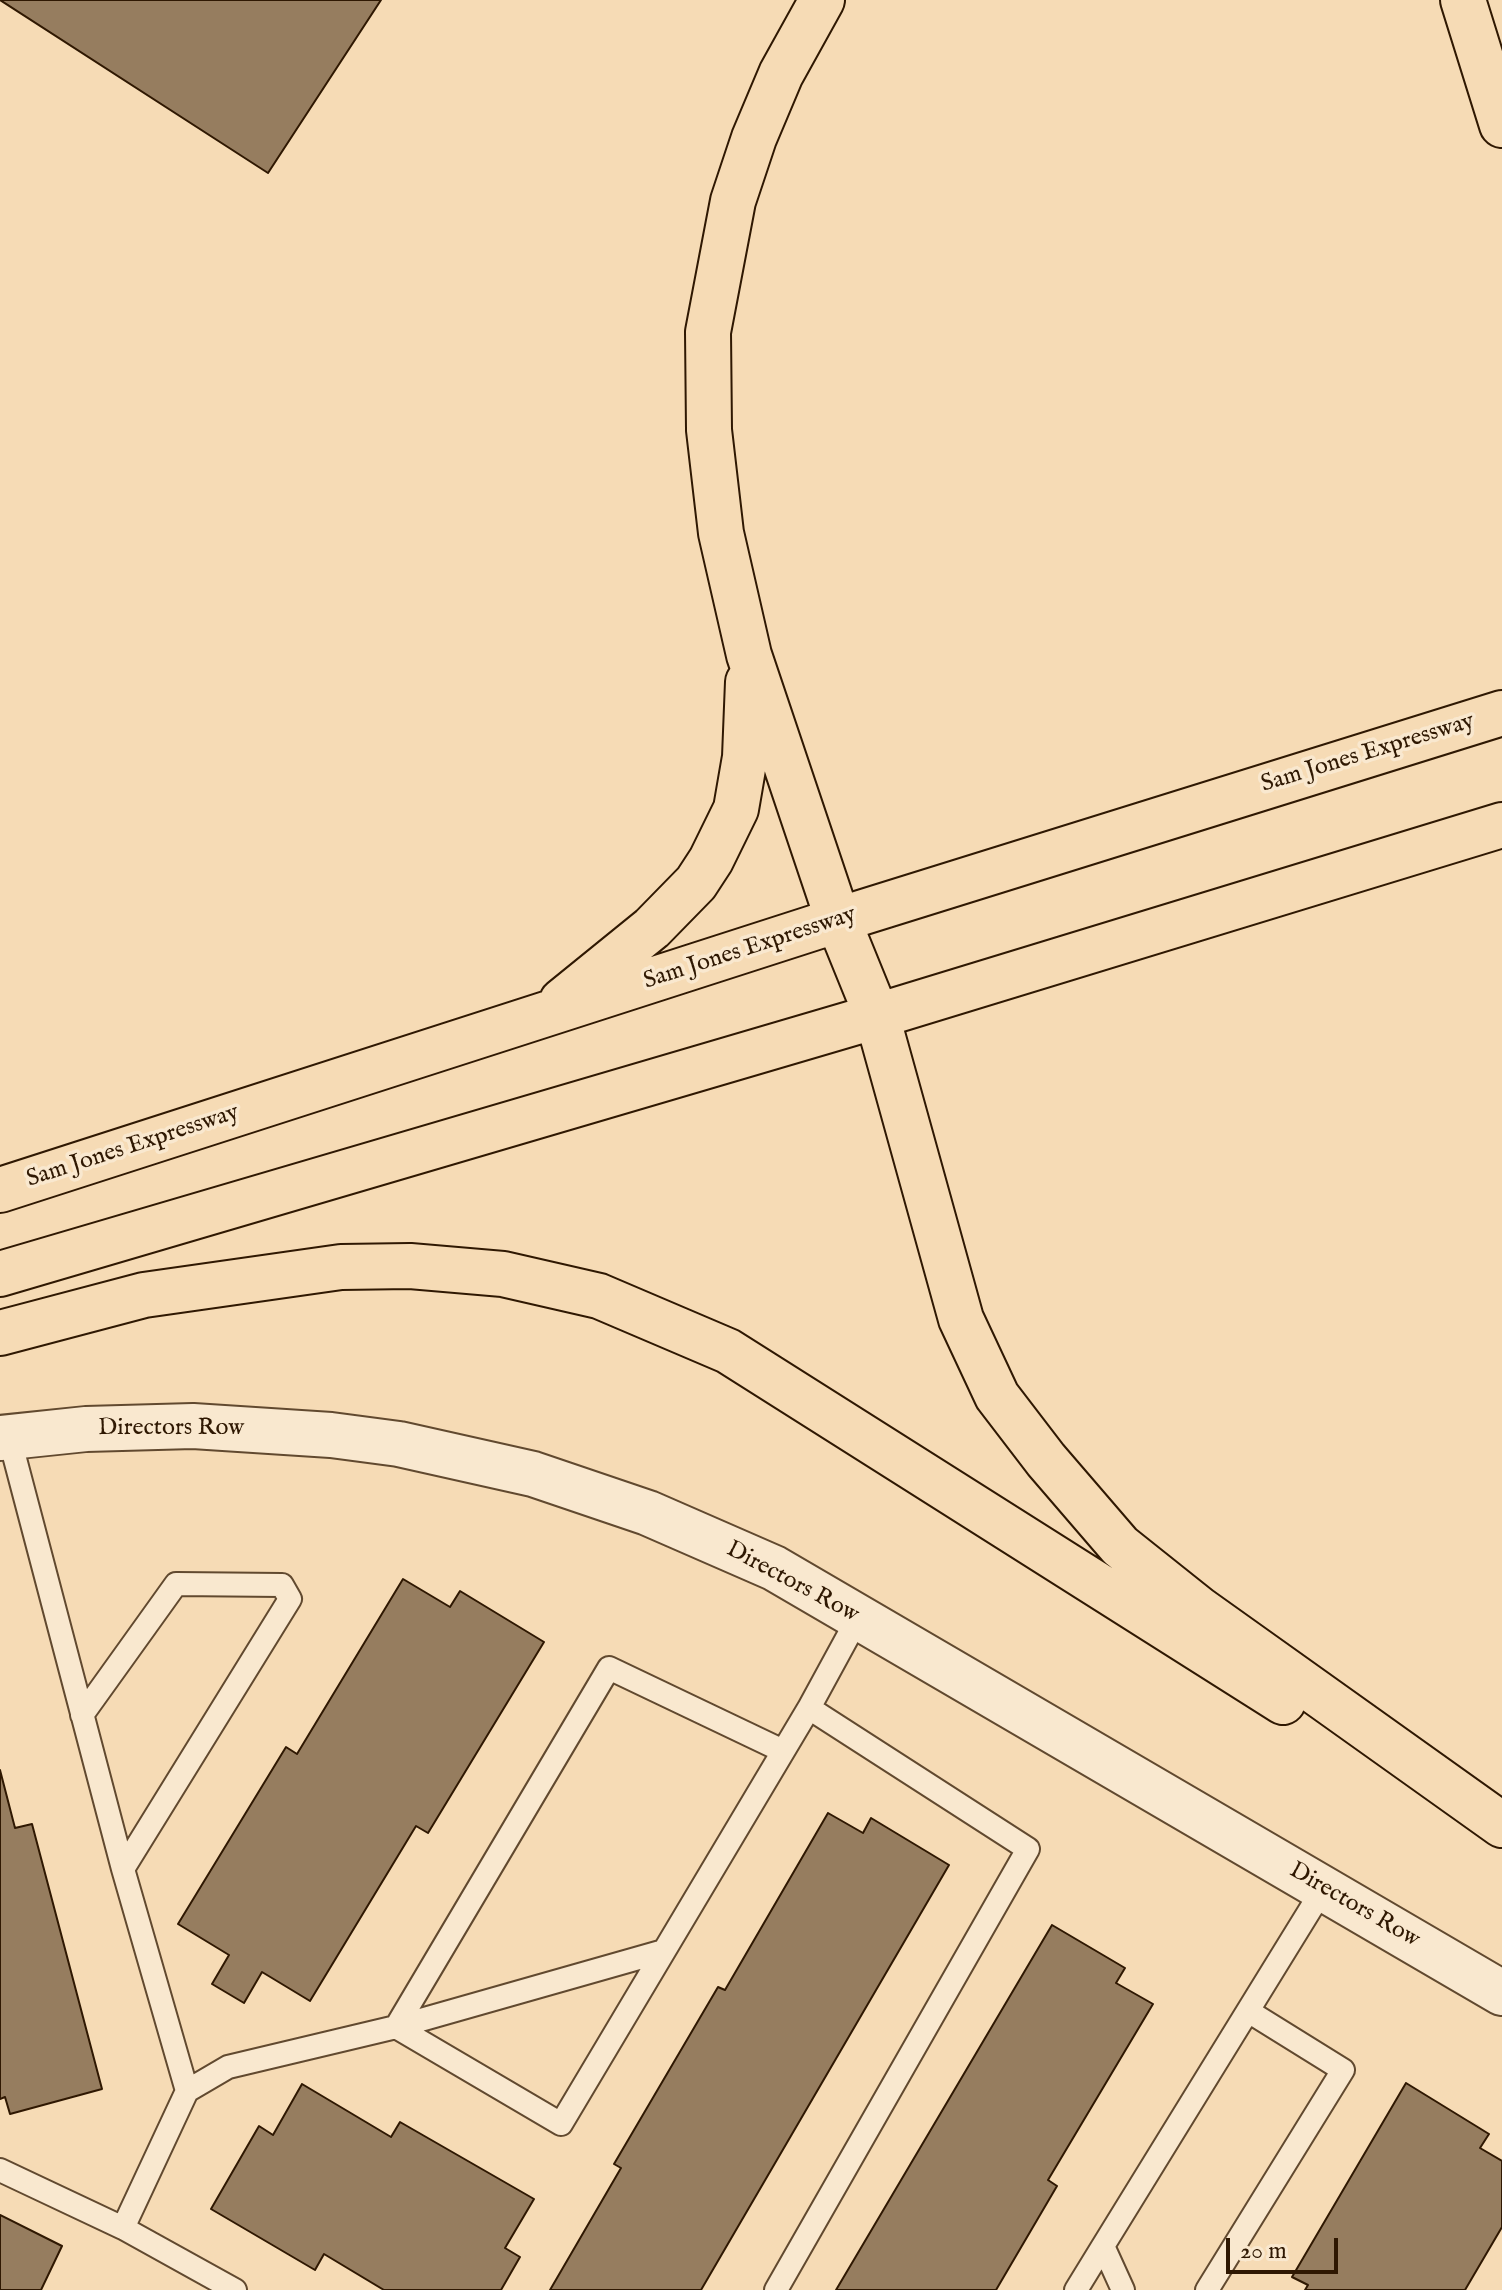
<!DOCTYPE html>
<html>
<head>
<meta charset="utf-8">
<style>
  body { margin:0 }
  #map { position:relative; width:1502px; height:2290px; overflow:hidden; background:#f6dbb5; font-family:"IM FELL English",serif }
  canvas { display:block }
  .scale { position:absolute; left:1226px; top:2238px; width:112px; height:36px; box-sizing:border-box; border:4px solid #2f1802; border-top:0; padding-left:10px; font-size:24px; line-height:28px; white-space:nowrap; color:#2f1802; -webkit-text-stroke:6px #f9e8cf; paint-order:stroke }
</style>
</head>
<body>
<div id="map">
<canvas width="1502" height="2290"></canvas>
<div class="scale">20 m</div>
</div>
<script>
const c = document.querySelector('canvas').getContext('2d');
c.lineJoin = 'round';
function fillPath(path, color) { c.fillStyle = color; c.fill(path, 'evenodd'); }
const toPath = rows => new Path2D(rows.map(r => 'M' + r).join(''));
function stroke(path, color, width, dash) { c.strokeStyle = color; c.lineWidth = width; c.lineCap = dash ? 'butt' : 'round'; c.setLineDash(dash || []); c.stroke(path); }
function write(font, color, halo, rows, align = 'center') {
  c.font = font + ' "IM FELL English",serif'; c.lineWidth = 7; c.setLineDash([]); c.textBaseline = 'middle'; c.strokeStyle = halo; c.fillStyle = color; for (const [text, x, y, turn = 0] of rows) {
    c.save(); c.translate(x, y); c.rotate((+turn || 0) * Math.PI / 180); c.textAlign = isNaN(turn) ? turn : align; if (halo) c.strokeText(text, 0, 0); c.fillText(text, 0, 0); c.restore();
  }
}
const building = toPath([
  [0,0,381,0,268,173,0,0],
  [403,1579,450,1607,460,1591,544,1642,428,1833,416,1826,310,2001,262,1972,244,2003,212,1984,229,1955,178,1924,286,1747,297,1754,403,1579],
  [0,1770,15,1828,32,1824,102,2089,10,2114,5,2097,0,2099,0,1770],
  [828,1813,863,1833,871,1818,949,1865,701,2290,550,2290,621,2168,614,2164,718,1987,725,1990,828,1813],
  [1052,1925,1125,1968,1116,1983,1153,2004,1048,2180,1057,2186,996,2290,836,2290,1052,1925],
  [1406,2083,1489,2134,1480,2148,1502,2161,1502,2227,1465,2290,1305,2290,1308,2285,1292,2277,1406,2083],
  [302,2084,391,2137,400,2122,534,2199,505,2248,520,2257,501,2290,384,2290,324,2254,315,2270,211,2209,259,2126,273,2135,302,2084],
  [0,2215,62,2246,41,2290,0,2290,0,2215]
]);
fillPath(building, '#967d5f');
stroke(building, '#2f1802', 2);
const lane = toPath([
  [9,1436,123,1869,187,2091,123,2228],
  [82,1715,176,1584,282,1585,290,1599,123,1869],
  [783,1751,609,1668,396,2027,561,2124,809,1708],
  [187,2091,228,2067,396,2027,660,1952],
  [0,2170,123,2228,235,2290],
  [776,2290,1028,1849,809,1708,858,1618],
  [1076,2290,1103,2246],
  [1123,2290,1103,2246,1323,1889],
  [1207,2290,1343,2070,1248,2011]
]);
const street = toPath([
  [0,1438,86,1429,193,1426,331,1435,399,1444,533,1474,648,1513,774,1568,1502,1993]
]);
const primary = toPath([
  [838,920,1502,713],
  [877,1016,1502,825]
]);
const highway = toPath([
  [822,0,781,74,754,138,733,201,708,332,709,430,721,533,749,655,838,920,877,1016,961,1319,997,1396,1046,1460,1120,1546,1199,1609,1502,1825],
  [1463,0,1502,125],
  [562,1001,652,928,696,883,711,860,736,809,745,757,748,682],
  [0,1190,838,920],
  [0,1274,877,1016],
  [0,1333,144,1295,341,1267,410,1266,503,1274,599,1296,728,1351,1283,1702]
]);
stroke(lane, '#61492f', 26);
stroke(street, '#61492f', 48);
stroke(primary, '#2f1802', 48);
stroke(highway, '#2f1802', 48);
stroke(lane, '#f9e8cf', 22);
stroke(street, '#f9e8cf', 44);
stroke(primary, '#f6dbb5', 44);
stroke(highway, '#f6dbb5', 44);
write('24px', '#2f1802', '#f9e8cf', [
  ["Sam Jones Expressway",1368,754,-17],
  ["Sam Jones Expressway",750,949,-18],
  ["Sam Jones Expressway",133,1147,-18],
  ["Directors Row",171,1429],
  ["Directors Row",792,1583,28],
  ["Directors Row",1354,1906,30]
]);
</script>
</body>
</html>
